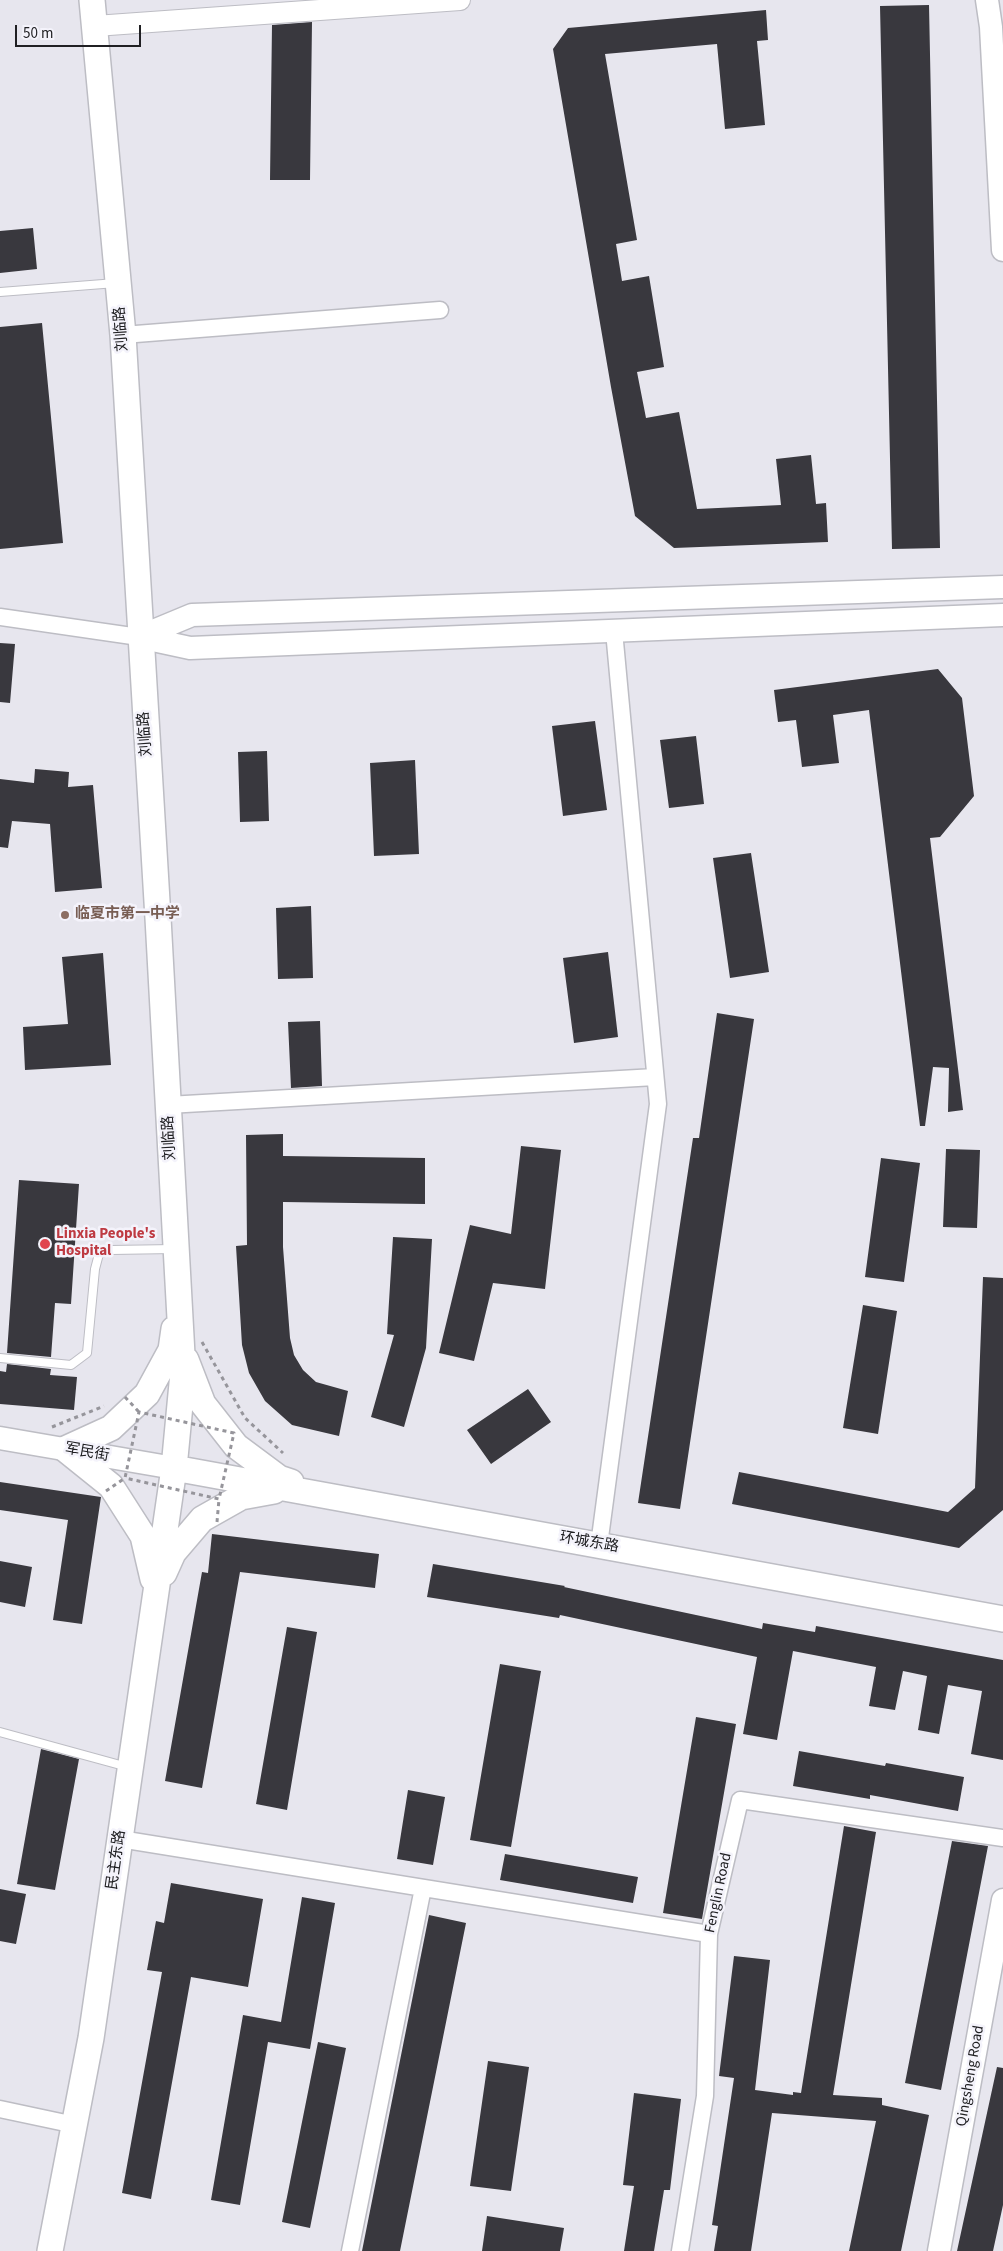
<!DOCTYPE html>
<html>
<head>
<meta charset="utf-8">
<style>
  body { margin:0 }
  #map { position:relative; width:1003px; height:2251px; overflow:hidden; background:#e7e6ee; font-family:"Source Sans 3",sans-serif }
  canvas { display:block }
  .scale { position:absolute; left:15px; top:25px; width:126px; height:22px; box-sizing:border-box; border:2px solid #202023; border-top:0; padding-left:6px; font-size:15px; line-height:18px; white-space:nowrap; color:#202023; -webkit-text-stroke:4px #f4f3fb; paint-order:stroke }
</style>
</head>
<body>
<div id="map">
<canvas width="1003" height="2251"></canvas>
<div class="scale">50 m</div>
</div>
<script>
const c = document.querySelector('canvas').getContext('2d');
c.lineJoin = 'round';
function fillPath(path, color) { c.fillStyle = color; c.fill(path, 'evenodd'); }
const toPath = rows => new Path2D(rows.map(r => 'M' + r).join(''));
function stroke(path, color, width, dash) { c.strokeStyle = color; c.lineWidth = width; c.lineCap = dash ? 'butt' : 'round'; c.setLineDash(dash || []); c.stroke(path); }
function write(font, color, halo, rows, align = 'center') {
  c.font = font + ' "Source Sans 3","Noto Sans SC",sans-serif'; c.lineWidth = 5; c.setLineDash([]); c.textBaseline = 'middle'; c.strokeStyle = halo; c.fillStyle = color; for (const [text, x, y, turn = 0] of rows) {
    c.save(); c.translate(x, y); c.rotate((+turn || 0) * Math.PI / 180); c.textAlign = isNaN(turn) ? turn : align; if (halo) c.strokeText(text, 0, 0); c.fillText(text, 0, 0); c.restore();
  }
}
fillPath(toPath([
  [929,5,940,548,892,549,880,6],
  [766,10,768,40,757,41,765,125,725,129,717,44,605,54,637,240,616,244,622,281,649,276,664,367,637,372,646,418,679,412,697,509,781,505,776,459,811,455,816,504,826,503,828,542,674,548,635,516,611,387,553,49,568,28],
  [312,22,310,180,270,180,272,25],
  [33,228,37,269,0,273,0,231],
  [42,323,63,543,0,549,0,327],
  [0,643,15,644,10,703,0,702],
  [938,669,962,698,974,796,940,837,930,838,963,1110,948,1112,949,1068,933,1067,925,1126,920,1126,869,710,833,715,839,763,802,767,796,720,778,722,774,690],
  [595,721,607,810,563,816,552,726],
  [696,736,704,804,669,808,660,740],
  [267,751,269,821,240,822,238,752],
  [415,760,419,854,374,856,370,763],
  [35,769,69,772,68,787,93,785,102,888,55,892,50,824,12,821,8,848,0,847,0,779,34,783],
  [751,853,769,972,730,978,713,858],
  [311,906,313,978,278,979,276,908],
  [608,952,618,1037,574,1043,563,958],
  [103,953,111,1065,25,1070,23,1027,68,1024,62,957],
  [717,1013,754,1019,680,1509,638,1503,693,1138,699,1138],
  [320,1021,322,1086,291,1088,288,1022],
  [283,1134,283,1156,425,1158,425,1204,283,1202,283,1247,290,1338,294,1355,303,1370,316,1382,348,1391,339,1436,292,1425,265,1401,249,1373,242,1345,236,1246,247,1245,246,1135],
  [521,1146,561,1150,545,1289,493,1283,474,1361,439,1353,470,1225,511,1234],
  [946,1149,980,1150,977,1228,943,1227],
  [881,1158,920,1163,904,1282,865,1277],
  [19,1180,79,1184,71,1304,55,1303,51,1357,7,1353],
  [393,1237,432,1239,426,1348,404,1427,371,1417,394,1335,387,1334],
  [983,1277,1003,1278,1003,1510,959,1548,732,1504,739,1472,948,1512,975,1488],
  [863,1305,897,1311,878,1434,843,1428],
  [7,1364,51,1369,50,1375,77,1377,74,1410,0,1404,0,1371,6,1372],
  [528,1389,551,1422,491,1464,467,1430],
  [0,1482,101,1497,82,1624,53,1620,68,1520,0,1510],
  [212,1534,379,1554,375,1588,240,1572,202,1788,165,1781,202,1572,208,1573],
  [0,1561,32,1567,25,1607,0,1602],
  [433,1564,565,1586,564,1587,762,1629,763,1623,815,1632,816,1626,1003,1660,1003,1760,971,1754,982,1691,948,1685,939,1734,918,1730,927,1676,903,1671,895,1710,869,1706,876,1667,793,1651,777,1740,743,1734,757,1657,560,1615,559,1618,427,1597],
  [287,1627,317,1632,287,1810,256,1804],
  [500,1664,541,1671,511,1847,470,1840],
  [696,1717,736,1724,702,1919,663,1913],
  [41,1749,79,1759,55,1890,17,1884],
  [799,1751,885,1766,886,1763,964,1777,958,1811,870,1795,870,1799,793,1786],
  [408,1790,445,1797,433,1865,397,1859],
  [844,1826,876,1832,833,2095,882,2098,882,2105,929,2115,901,2251,849,2251,876,2121,772,2113,751,2251,714,2251,718,2226,712,2225,734,2078,719,2076,734,1956,770,1960,755,2090,793,2095,793,2092,801,2093],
  [952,1841,988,1846,941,2090,905,2083],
  [505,1854,638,1877,633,1903,500,1880],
  [171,1883,263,1899,248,1987,191,1977,151,2199,122,2193,162,1972,147,1970,156,1921,164,1923],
  [0,1889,26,1894,16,1944,0,1941],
  [302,1897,335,1903,310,2049,268,2042,240,2205,211,2200,243,2015,281,2022],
  [429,1915,466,1923,400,2251,362,2251],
  [318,2042,346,2048,310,2228,282,2222],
  [488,2061,529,2067,511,2191,470,2186],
  [997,2067,1003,2068,1003,2205,993,2251,957,2251],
  [634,2093,681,2099,670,2190,664,2190,654,2251,624,2251,634,2186,623,2185],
  [487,2216,564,2228,560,2251,482,2251]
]), '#39383e');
const service = toPath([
  [0,292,116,283],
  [0,1358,71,1365,87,1353,95,1269,99,1254,111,1250,174,1249],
  [0,1732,124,1766]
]);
const minor = toPath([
  [123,335,440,310],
  [0,617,139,637],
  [168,1105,655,1077],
  [599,1545,658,1104,614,631],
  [120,1839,709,1934],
  [0,2109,75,2125],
  [350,2251,423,1888],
  [680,2251,705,2096,709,1934,740,1800,1003,1838]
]);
const tertiary = toPath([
  [95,26,460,0]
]);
const secondary = toPath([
  [987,0,991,27,1003,250],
  [139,637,192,615,1003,587],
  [139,637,190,648,1003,615],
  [0,1438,174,1468],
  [939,2251,1003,1900]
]);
const primary = toPath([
  [186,1360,203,1404,236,1446,279,1478,291,1482],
  [174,1468,1003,1619],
  [164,1573,173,1553,202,1519,241,1497,274,1491],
  [153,1579,143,1536,111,1486,65,1449,111,1428,147,1394,171,1350,174,1329],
  [50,2251,91,2038,174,1468,183,1373,158,918,123,335,92,0]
]);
stroke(service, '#bdbdc4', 10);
stroke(minor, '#bdbdc4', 19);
stroke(tertiary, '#bdbdc4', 22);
stroke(secondary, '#bdbdc4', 25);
stroke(primary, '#bdbdc4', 28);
stroke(toPath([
  [202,1342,245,1418,283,1453],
  [52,1427,104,1406]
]), '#96959b', 3, [4, 4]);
stroke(service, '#fff', 8);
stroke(minor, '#fff', 16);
stroke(tertiary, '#fff', 20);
stroke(secondary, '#fff', 22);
stroke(primary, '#fff', 25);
stroke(toPath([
  [125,1397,139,1412],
  [106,1491,125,1478,139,1412,234,1433,219,1499,125,1478],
  [217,1522,219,1499]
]), '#96959b', 3, [4, 4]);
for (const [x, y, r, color] of [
  [65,915,5,"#8d6e63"],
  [45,1244,6,"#e0444e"]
]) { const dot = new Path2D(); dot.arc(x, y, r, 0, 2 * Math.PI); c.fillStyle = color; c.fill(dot); stroke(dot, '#f4f3fb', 2); }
write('15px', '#202023', '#f4f3fb', [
  ["刘临路",122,329,-94],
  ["刘临路",146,734,-94],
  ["刘临路",170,1138,-93],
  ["军民街",87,1453,10],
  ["环城东路",589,1543,10],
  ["民主东路",117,1860,-82],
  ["Fenglin Road",719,1893,-78],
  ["Qingsheng Road",971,2076,-80]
]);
write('bold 15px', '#785e54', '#f4f3fb', [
  ["临夏市第一中学",75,915]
], 'left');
write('bold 15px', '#be3a42', '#f4f3fb', [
  ["Linxia People's",56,1235],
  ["Hospital",56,1252]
], 'left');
</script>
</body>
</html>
